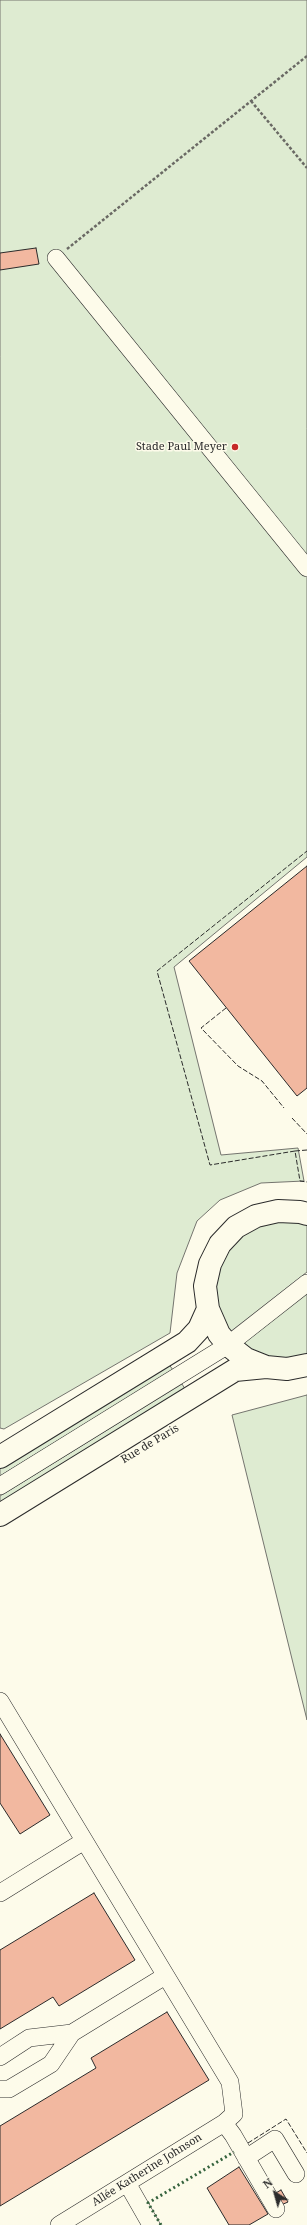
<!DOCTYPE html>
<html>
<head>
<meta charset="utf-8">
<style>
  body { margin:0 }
  #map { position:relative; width:307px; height:2225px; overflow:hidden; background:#fdfbea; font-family:"Noto Serif",serif }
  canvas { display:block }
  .north { position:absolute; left:255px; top:2173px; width:40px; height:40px; -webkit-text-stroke:3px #fdfbea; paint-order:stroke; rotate:323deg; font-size:11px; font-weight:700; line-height:16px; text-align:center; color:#2b2b2b }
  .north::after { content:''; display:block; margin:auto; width:14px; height:18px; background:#2b2b2b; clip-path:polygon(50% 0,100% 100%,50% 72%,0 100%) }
</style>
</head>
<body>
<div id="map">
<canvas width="307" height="2225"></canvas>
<div class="north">N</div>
</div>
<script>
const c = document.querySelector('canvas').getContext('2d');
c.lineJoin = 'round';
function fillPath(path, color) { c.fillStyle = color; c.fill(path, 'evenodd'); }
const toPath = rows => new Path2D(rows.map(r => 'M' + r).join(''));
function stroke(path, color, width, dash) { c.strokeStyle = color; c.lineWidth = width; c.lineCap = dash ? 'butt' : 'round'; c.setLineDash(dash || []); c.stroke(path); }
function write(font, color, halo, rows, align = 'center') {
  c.font = font + ' "Noto Serif",serif'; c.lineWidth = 3; c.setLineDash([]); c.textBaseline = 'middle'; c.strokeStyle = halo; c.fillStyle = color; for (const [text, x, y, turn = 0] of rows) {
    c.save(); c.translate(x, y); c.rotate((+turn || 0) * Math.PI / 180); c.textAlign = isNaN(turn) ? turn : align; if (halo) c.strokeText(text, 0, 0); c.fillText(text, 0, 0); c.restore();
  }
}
const green = toPath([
  [0,0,307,0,307,857,174,967,221,1155,298,1148,304,1181,261,1183,220,1200,197,1221,177,1273,170,1333,4,1429,0,1428,0,0],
  [271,1222,296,1222,307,1225,307,1272,230,1332,222,1319,215,1295,218,1270,229,1248,248,1231,271,1222],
  [307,1293,307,1354,294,1358,269,1357,257,1353,243,1344,307,1293],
  [168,1363,173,1370,0,1476,0,1465,168,1363],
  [182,1384,187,1392,0,1506,0,1496,182,1384],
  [307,1395,307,1720,232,1415,307,1395]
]);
fillPath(green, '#deebd1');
stroke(green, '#74746e', 1);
const building = toPath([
  [36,248,39,264,0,270,0,253,36,248],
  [307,866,307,1088,297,1096,189,961,307,866],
  [0,1734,50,1815,20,1834,0,1803,0,1734],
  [94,1893,135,1960,59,2006,53,1997,0,2029,0,1950,94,1893],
  [167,2012,209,2080,0,2206,0,2126,96,2068,91,2058,167,2012],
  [239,2167,268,2214,249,2225,229,2225,207,2188,239,2167],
  [281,2190,288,2202,281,2205,274,2194,281,2190]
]);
fillPath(building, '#f2b8a0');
stroke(building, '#2b2b2b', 1);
const minor = toPath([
  [56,258,307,568],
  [0,1486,228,1345,307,1283],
  [0,1701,230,2082,234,2114,224,2123,59,2225],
  [0,1893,84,1841],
  [0,2057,29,2038,72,2033,165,1976],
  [0,2089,9,2089,51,2064,72,2033],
  [224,2123,233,2135,276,2209],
  [246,2158,275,2139,296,2174],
  [127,2183,151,2225]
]);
const major = toPath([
  [307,1214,300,1212,278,1211,256,1216,236,1227,220,1244,210,1264,205,1286,208,1309,219,1334,228,1345,246,1359,266,1367,287,1369,307,1365],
  [0,1457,187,1342,199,1329,208,1309],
  [0,1515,235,1370,266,1367]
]);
stroke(minor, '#2b2b2b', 18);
stroke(major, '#2b2b2b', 24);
stroke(toPath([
  [251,101,307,168],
  [67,249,307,56]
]), '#6a6964', 2.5, [3, 2]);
stroke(minor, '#fdfbea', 17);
stroke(major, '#fdfbea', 22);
stroke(toPath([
  [161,2225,148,2203,234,2152]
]), '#34623c', 3, [2, 3]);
stroke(toPath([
  [226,1008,201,1028,238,1066,262,1081,284,1108],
  [292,1118,307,1134],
  [307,1150,295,1151,300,1181,307,1182],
  [295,1151,210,1165,157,971,307,851],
  [248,2143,286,2119,307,2153]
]), '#2b2b2b', 1, [5, 2]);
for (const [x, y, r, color] of [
  [235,447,4,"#c62828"]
]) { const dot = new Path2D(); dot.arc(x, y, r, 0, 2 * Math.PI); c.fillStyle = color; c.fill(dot); stroke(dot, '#fdfbea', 1.5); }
write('11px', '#2b2b2b', '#fdfbea', [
  ["Stade Paul Meyer",227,447]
], 'right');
write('11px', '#2b2b2b', '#fdfbea', [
  ["Rue de Paris",150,1444,-31],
  ["Allée Katherine Johnson",147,2170,-32]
]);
</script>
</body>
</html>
